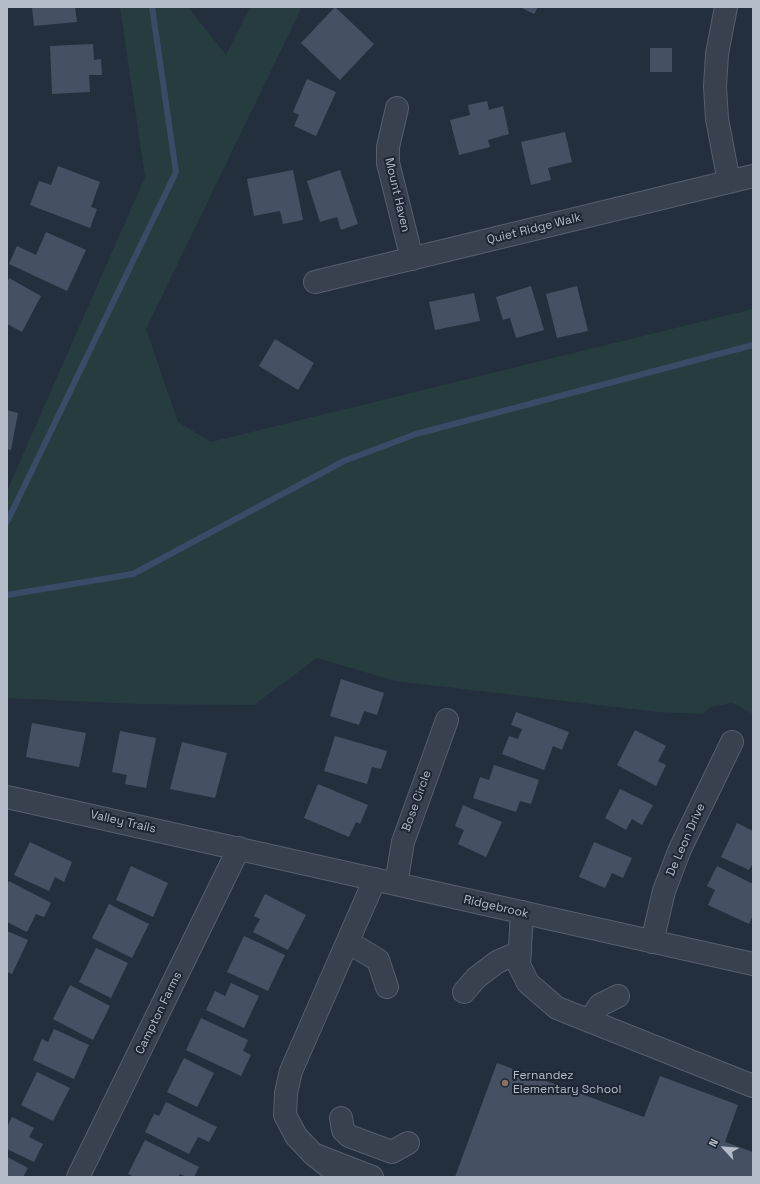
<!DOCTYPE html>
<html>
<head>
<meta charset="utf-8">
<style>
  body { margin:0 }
  #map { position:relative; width:760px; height:1184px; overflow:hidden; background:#242f3e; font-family:"Space Grotesk",sans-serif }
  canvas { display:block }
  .frame { position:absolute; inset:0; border:8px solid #b4bcc9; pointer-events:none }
  .north { position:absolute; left:704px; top:1128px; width:40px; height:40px; -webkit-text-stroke:3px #1d2633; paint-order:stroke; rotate:296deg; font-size:11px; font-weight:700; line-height:16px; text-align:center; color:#b4bcc9 }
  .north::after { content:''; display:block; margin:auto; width:14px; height:18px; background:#b4bcc9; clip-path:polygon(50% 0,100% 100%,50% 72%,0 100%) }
</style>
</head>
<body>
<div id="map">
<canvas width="760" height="1184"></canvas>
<div class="frame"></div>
<div class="north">N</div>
</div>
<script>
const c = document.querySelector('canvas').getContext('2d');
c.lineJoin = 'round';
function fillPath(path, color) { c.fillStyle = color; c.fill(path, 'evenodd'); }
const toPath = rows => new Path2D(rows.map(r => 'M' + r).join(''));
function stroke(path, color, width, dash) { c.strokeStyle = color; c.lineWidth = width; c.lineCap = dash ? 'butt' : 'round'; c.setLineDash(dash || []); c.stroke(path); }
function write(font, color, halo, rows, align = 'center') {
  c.font = font + ' "Space Grotesk",sans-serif'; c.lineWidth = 4; c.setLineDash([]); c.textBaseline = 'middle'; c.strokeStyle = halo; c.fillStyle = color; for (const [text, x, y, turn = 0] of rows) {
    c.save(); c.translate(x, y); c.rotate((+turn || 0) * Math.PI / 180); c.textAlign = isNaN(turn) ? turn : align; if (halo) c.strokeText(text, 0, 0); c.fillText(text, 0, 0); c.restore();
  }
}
fillPath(toPath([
  [120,7,188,7,226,55,250,7,302,7,146,329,178,422,211,442,753,309,753,714,732,703,711,707,703,714,658,712,395,681,317,658,254,705,136,704,7,698,7,491,145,177]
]), '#263c3f');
stroke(toPath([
  [7,522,176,172,152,7],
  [7,595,133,574,344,461,416,434,753,345]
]), '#394c67', 6);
fillPath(toPath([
  [32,7,75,7,77,22,34,26],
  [335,7,374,44,340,80,301,43],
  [520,7,538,7,534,14],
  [93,44,94,60,101,59,102,75,89,75,90,92,52,94,50,46],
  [650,48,672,48,672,72,650,72],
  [307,79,336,92,316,136,294,126,299,115,293,112],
  [487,101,489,110,503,106,509,134,488,140,490,147,459,155,450,120,470,115,468,105],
  [565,132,572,162,548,168,551,180,531,185,521,142],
  [58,166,100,182,91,207,97,209,90,228,30,205,39,181,51,185],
  [293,170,303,220,283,224,280,211,254,216,247,179],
  [340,170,358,224,341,230,337,217,320,222,307,181],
  [46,232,86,250,67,291,9,264,17,246,36,255],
  [9,278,41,296,22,332,7,324,7,283],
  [531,286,544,330,516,338,510,318,503,320,496,297],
  [577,286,588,331,557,338,546,294],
  [474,293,480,321,435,330,429,302],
  [275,339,314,363,298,390,259,366],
  [7,410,18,413,11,450,7,449],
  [341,679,384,693,377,715,364,711,359,725,330,716],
  [516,712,569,732,562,750,553,746,544,770,502,754,509,736,518,739,522,729,511,725],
  [32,723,86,733,79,767,26,757],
  [635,730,666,746,658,761,666,765,656,786,617,765],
  [120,731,156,738,146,788,125,784,127,775,112,772],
  [335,736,387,751,381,769,372,767,367,784,324,771],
  [182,742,227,753,215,798,170,789],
  [494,765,539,780,531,804,520,801,516,812,473,798,480,777,489,780],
  [318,784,368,805,360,824,356,822,349,837,304,818],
  [620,789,653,805,642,825,632,819,626,830,605,818],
  [463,805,502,822,486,857,458,844,464,830,455,826],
  [737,823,753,831,753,863,749,870,721,857],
  [30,842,72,862,64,882,55,877,49,891,14,875],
  [594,842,632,858,623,878,612,873,605,888,579,877],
  [131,866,168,883,153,917,116,900],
  [717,866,753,884,753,915,749,924,708,905,715,890,707,886],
  [9,881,51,903,44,917,36,914,27,932,7,922,7,885],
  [265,894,306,915,288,950,253,932,260,919,254,916],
  [109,904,149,924,132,958,92,938],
  [7,931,28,940,12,974,7,972],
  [244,936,285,955,268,991,227,972],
  [96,948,128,963,111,998,79,982],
  [231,983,259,996,244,1028,206,1010,215,991,225,996],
  [70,985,110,1006,93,1040,53,1019],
  [201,1018,248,1040,243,1051,251,1055,241,1076,186,1050],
  [54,1029,89,1045,74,1079,33,1060,42,1039,48,1042],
  [184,1058,214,1073,197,1107,167,1092],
  [497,1063,644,1117,660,1076,738,1105,725,1142,753,1152,753,1177,455,1177],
  [37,1072,70,1088,53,1121,21,1105],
  [166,1102,217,1127,209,1142,198,1137,189,1154,145,1132,154,1114,159,1116],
  [12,1117,34,1128,29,1137,43,1144,34,1162,7,1149,7,1127],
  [145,1140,199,1167,194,1177,187,1177,180,1174,178,1177,135,1177,128,1174],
  [7,1157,28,1168,23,1177,7,1177]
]), '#455162');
const minor = toPath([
  [726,7,717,54,715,86,717,119,729,182],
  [397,108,388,147,388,163,412,259],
  [315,282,753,176],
  [7,797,753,964],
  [396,884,403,842,447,720],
  [522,912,519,965,528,983,557,1008,753,1086],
  [348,942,378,960,387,987],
  [652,942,664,891,680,849,732,742],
  [464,992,476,978,497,962,520,952],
  [589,1021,600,1005,618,996],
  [341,1118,343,1130,349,1136,392,1152,408,1143],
  [313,1154,296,1136,285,1115,286,1093,291,1071,375,879],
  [78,1177,239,848],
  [342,1177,313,1154,372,1177]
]);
stroke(minor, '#565f6c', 24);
stroke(minor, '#38414e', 22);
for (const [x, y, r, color] of [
  [505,1083,4,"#8d6e63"]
]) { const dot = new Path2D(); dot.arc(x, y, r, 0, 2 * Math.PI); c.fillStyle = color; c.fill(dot); stroke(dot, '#1d2633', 1.5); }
write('12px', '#b4bcc9', '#1d2633', [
  ["Mount Haven",397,195,77],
  ["Quiet Ridge Walk",534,229,-14],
  ["Bose Circle",417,801,-70],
  ["Valley Trails",123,822,13],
  ["De Leon Drive",686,840,-66],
  ["Ridgebrook",496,907,13],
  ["Campton Farms",159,1013,-64]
]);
write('12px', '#b4bcc9', '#1d2633', [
  ["Fernandez",513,1076],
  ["Elementary School",513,1090]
], 'left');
</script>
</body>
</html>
